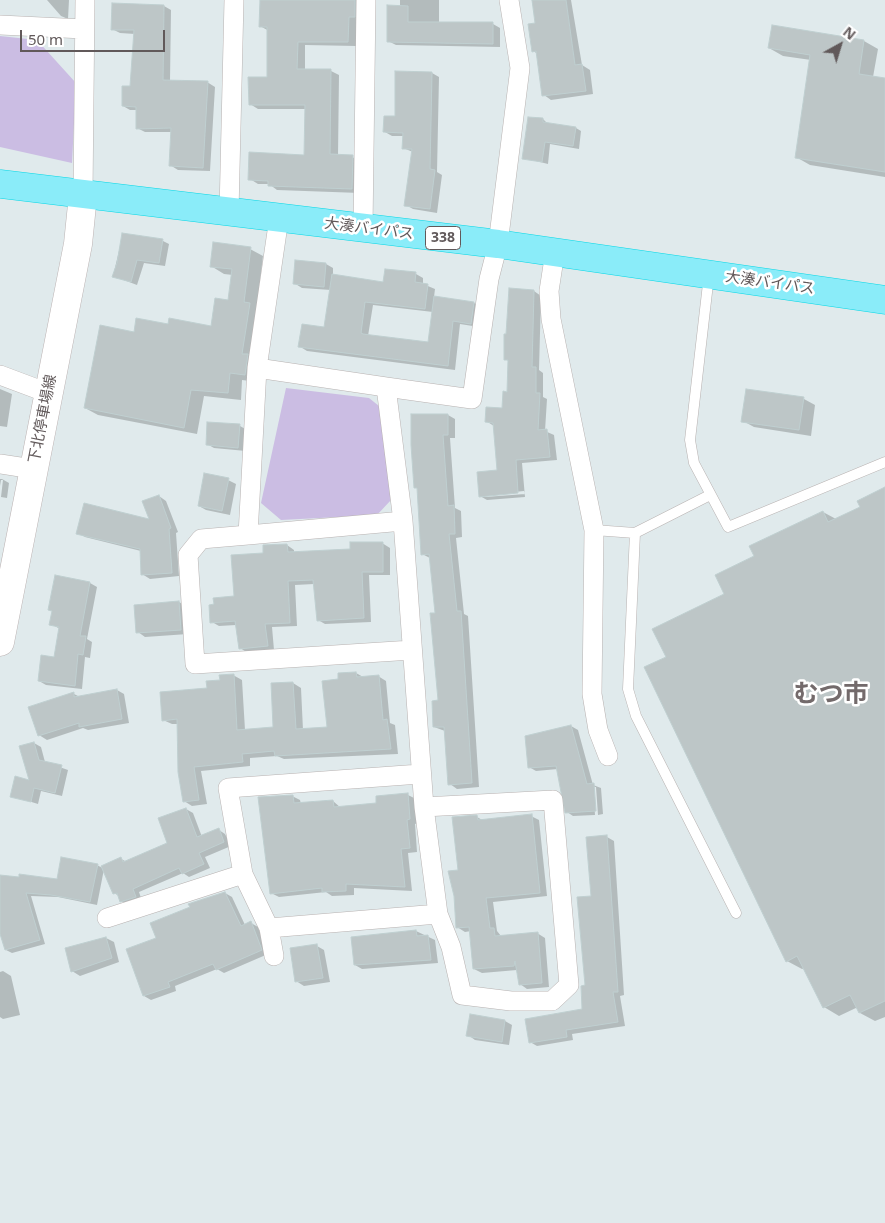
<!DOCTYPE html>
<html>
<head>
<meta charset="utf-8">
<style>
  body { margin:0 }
  #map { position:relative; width:885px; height:1223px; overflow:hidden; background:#e0eaec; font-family:"Noto Sans",sans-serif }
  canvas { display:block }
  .north { position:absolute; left:815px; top:20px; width:50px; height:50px; -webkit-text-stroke:4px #fff; paint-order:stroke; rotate:39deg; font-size:14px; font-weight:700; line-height:20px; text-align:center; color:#61595a }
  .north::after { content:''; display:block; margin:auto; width:18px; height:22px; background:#61595a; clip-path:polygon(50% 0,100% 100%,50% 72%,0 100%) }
  .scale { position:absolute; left:20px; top:30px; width:145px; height:22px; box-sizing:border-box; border:2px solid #61595a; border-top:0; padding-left:6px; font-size:15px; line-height:18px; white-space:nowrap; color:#61595a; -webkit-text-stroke:4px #fff; paint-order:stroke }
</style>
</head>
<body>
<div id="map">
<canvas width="885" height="1223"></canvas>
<div class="north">N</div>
<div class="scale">50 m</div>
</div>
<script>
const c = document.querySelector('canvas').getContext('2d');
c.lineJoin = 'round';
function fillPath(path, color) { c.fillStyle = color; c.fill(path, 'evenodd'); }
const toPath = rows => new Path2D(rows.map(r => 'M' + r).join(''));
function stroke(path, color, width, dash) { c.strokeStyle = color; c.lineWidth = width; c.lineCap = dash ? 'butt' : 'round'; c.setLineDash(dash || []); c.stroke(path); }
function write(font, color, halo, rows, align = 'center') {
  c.font = font + ' "Noto Sans","Noto Sans JP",sans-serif'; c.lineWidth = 5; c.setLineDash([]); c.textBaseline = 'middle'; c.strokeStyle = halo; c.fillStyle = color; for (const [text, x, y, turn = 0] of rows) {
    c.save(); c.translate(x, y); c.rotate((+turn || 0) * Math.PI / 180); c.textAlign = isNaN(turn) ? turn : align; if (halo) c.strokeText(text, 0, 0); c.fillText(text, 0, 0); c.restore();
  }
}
fillPath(toPath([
  [0,36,37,40,76,83,72,163,0,147],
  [286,388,369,398,379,406,391,500,377,515,281,520,261,503]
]), '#cbbde3');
fillPath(toPath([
  [47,0,69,0,68,19,61,16],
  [261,0,364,0,356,21,356,46,305,45,305,70,331,71,339,75,338,156,352,157,360,161,360,193,277,190,269,184,258,184,250,179,306,156,306,109,258,109,250,104,269,78,269,31,260,26],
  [400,0,439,0,439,22,493,24,500,28,500,47,396,45,388,41,400,7],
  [532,0,571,0,582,65,590,70,593,94,551,100,544,95,538,54,533,51,536,24],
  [164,6,171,10,170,81,207,82,215,87,210,171,178,170,170,165,172,132,145,132,137,128,137,110,130,110,123,106,131,87,135,34,120,33,112,29],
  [773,26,864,41,878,49,873,77,885,79,885,177,810,165,796,157,811,60,783,56,769,48],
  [432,73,439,77,437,172,442,175,437,213,413,209,406,205,413,152,403,148,404,136,392,136,385,132],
  [543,119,548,124,576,128,581,131,579,149,550,144,548,164,524,158],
  [123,234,163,241,169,244,165,266,144,263,137,285,113,276],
  [250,249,263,256,257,308,258,382,242,380,241,400,204,396,197,434,98,415,85,408,135,333,169,326,212,327,229,301,233,275,224,274,211,266],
  [296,261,326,264,333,268,333,275,384,284,386,270,416,274,423,278,423,284,435,289,434,297,474,303,481,307,479,327,460,324,455,370,307,351,299,346,325,329,331,290,302,288,294,283],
  [373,305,433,312,429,344,368,336],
  [534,291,541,296,539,370,543,373,543,397,547,399,545,431,554,435,557,460,522,463,525,497,487,500,480,496,498,472,494,426,486,421,503,410,508,393,509,361,505,359],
  [524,491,525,494,485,497,485,495],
  [0,389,12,394,7,427,0,426],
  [804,399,815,405,811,436,754,427,743,421],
  [448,415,455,419,455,438,450,438,455,508,461,511,462,537,456,538,464,614,468,616,479,787,457,789,450,784,445,731,434,727,439,702,436,614,430,558,422,554,419,489,415,487],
  [240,426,247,430,246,451,214,448,207,444],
  [0,479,2,479,9,483,7,498,1,497,3,480,1,480,0,486],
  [228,480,236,484,230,515,206,510,199,506],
  [885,489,885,1017,875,1021,860,1013,858,1007,839,1016,824,1007,805,968,802,969,787,961,668,657,725,595,755,557,823,512,836,519,861,507],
  [159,496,166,501,178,532,176,533,179,576,150,579,142,574,141,551,85,537,78,533,151,521],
  [382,543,390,548,390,575,369,575,371,622,325,624,318,620,314,584,295,585,297,626,272,627,274,650,248,653,240,648,236,625,219,626,212,622,236,597,265,554,287,545,294,550,294,553,351,551],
  [90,583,97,587,87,639,92,642,90,658,85,657,82,689,46,685,39,681,55,658,60,629,51,624],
  [179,602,186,606,188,634,145,637,138,632],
  [356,673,365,678,378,676,386,681,390,723,395,725,398,754,284,759,277,756,250,758,250,766,201,771,207,804,192,806,184,801,179,724,172,724,163,720,208,689,233,675,242,680,245,730,274,728,272,684,293,683,301,688,303,730,328,728,340,680],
  [117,690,124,694,129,723,88,730,83,728,47,740,39,735,74,694,80,697],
  [571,726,578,730,593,785,601,788,603,814,598,815,596,787,593,787,595,815,573,816,567,812,558,769,536,771,529,767],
  [34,743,41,747,45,762,68,770,62,796,41,791,38,804,12,796,31,782],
  [408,795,416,799,418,823,415,824,417,852,408,853,412,891,354,888,354,895,332,896,326,892,279,897,271,893,292,796,300,800,301,804,333,801,341,808,377,804,377,797],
  [186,809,193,813,202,837,219,830,225,834,231,846,205,857,210,868,189,877,183,873,139,892,142,901,128,905,121,901,119,896,114,893,121,859,127,862,169,844],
  [531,816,539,820,547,896,493,902,497,931,501,936,537,933,545,938,549,987,527,989,520,984,517,970,482,973,474,969,471,931,465,932,457,927,460,871,477,817,484,821],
  [607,837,614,841,624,995,620,996,625,1026,572,1034,573,1040,537,1046,530,1042,583,1011,592,897],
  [97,865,104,869,97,905,58,897,31,896,45,944,12,953,6,950,0,930,0,877,58,880],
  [225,893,232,897,245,925,251,923,258,927,268,954,224,973,217,969,175,986,176,991,151,1000,144,996,158,939],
  [416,931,435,940,438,963,362,969,355,965],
  [106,938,114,942,119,962,80,976,72,971,66,949],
  [317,946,324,950,330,982,304,986,296,981],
  [3,971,11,976,20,1015,3,1019,0,1017,0,972],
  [471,1015,505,1021,512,1025,509,1045,475,1040,468,1035]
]), '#0003');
const building = toPath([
  [260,0,355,0,355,17,349,17,348,42,298,42,297,69,331,69,330,154,353,155,352,189,268,186,268,181,248,180,249,152,304,155,305,105,249,105,248,77,267,77,267,27,259,27,260,0],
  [532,0,566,0,575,65,582,64,586,91,542,96,536,51,532,52,528,24,535,23,532,0],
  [112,3,164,5,163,80,208,81,203,168,169,166,171,128,136,129,136,107,122,106,122,86,130,86,134,30,111,30,112,3],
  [387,5,408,6,408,22,493,22,493,44,387,42,387,5],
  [772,25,864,40,859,74,885,78,885,172,795,158,810,55,768,48,772,25],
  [395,71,432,72,430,169,435,170,430,209,404,206,412,149,402,149,403,133,383,132,384,116,395,116,395,71],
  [528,117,543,118,543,122,576,127,573,146,545,142,542,162,522,159,528,117],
  [122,233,163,239,159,263,137,260,131,282,112,277,117,263,122,233],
  [213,242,251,247,244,302,250,303,242,354,248,354,245,375,230,373,228,393,191,390,184,428,84,408,100,325,134,332,136,318,168,324,169,318,211,326,215,298,228,300,232,269,210,267,213,242],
  [295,260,326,263,324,287,293,284,295,260],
  [385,269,416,272,415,282,428,284,425,309,365,302,361,333,363,334,428,342,434,296,474,302,471,324,453,321,448,366,298,347,302,324,324,327,332,274,383,282,385,269],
  [509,288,534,290,532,367,536,367,536,393,540,393,538,430,547,429,550,457,516,460,518,493,479,497,477,472,497,470,493,423,485,422,486,407,502,408,503,391,507,392,508,360,504,360,504,334,506,334,509,288],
  [746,389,804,397,799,430,741,422,746,389],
  [411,414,448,414,448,435,443,435,448,506,454,505,455,534,449,534,457,611,461,611,472,783,448,785,444,727,433,727,432,701,438,700,430,613,435,613,429,554,421,555,417,488,414,488,411,445,411,414],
  [207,422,240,424,238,448,206,445,207,422],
  [204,473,229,478,222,511,198,506,204,473],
  [885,487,885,1001,859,1013,850,995,823,1008,797,956,786,962,644,667,666,657,652,629,724,594,715,575,754,556,749,546,823,511,828,522,860,507,857,501,885,487],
  [159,495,171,528,169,529,172,573,141,575,140,549,76,534,84,503,149,519,142,501,159,495],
  [350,542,383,542,383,572,362,572,364,618,317,621,313,580,288,581,290,623,265,624,268,646,239,649,235,621,210,623,209,605,214,604,213,598,234,596,231,555,263,553,263,545,287,544,288,552,350,549,350,542],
  [55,575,90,582,80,636,86,636,83,655,78,654,75,686,38,681,41,655,54,657,59,627,49,625,52,611,48,610,55,575],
  [179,601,181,630,136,633,134,605,179,601],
  [356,672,357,677,379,675,383,720,387,719,391,749,275,756,274,751,242,754,243,762,194,767,199,800,183,802,178,772,177,719,162,721,160,692,207,688,206,681,220,680,219,675,234,674,237,730,273,727,271,683,293,682,296,729,327,727,322,681,338,679,338,673,356,672],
  [117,689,122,719,79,727,79,723,38,736,28,707,74,692,74,697,117,689],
  [571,725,587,784,594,783,596,811,565,813,556,766,528,768,525,736,571,725],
  [34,742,39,760,62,765,55,793,34,788,31,802,10,797,15,776,29,780,19,746,34,742],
  [408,793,410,819,407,820,410,848,401,849,405,887,346,884,346,891,322,892,322,888,270,894,258,797,293,795,294,803,333,800,334,807,376,803,376,796,408,793],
  [186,808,197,837,219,828,224,842,199,853,204,864,182,874,179,868,133,889,136,897,120,902,117,893,113,894,101,866,121,857,123,862,167,843,158,818,186,808],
  [532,814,540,893,486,898,490,928,494,928,495,936,538,932,542,983,519,985,515,961,514,966,473,969,469,927,456,928,454,896,448,871,458,870,452,817,477,815,478,820,532,814],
  [607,835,618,992,613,992,618,1022,566,1030,567,1037,529,1043,525,1019,582,1009,581,986,585,985,577,897,591,896,586,837,607,835],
  [61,857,98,864,90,902,51,895,26,893,40,940,5,950,0,934,0,875,19,877,19,874,57,879,61,857],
  [225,892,241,926,251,921,262,950,216,970,213,964,168,982,170,987,143,996,126,949,156,938,150,923,190,907,188,904,194,902,225,892],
  [416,930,417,936,428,935,431,960,354,965,351,937,416,930],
  [106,937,112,958,71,972,65,948,106,937],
  [317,944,323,978,295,982,290,948,317,944],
  [470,1014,505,1020,502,1042,466,1036,470,1014]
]);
fillPath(building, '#bdc6c7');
stroke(building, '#bfcfd0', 1);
const lane = toPath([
  [709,275,690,440,694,463,728,527,885,462],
  [594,530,635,533,710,495],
  [635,533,628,689,636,716,736,913]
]);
const street = toPath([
  [0,25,84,29],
  [83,195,85,0],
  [229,212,234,0],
  [279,218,257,368,248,535,201,539,188,555,195,664,412,650],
  [363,229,366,0],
  [555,252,549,291,551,319,594,530,592,694,598,730,608,756],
  [257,368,386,387],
  [0,375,48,393],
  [0,464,33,469],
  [248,535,403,521],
  [553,800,569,985,552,1001,511,1001,462,995,451,947,438,914,424,807,553,800],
  [424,807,403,521,386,387,472,399,489,279,498,244,520,68,509,0],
  [107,918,243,874],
  [269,928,438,914],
  [274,956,269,928,243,874,228,788,420,774]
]);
const secondary = toPath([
  [0,642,78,244,83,195]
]);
const highway = toPath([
  [0,184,498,244,885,300]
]);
stroke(lane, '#b8b2b1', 11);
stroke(street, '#b8b2b1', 20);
stroke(secondary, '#bbb2b2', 29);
stroke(highway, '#07d7e5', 29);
stroke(lane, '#fff', 10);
stroke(street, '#fff', 19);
stroke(secondary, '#fff', 28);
stroke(highway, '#8aecf9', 28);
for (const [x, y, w] of [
  [443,238,35]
]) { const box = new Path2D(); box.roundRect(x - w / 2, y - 11.5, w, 23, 4); c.fillStyle = '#fff'; c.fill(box); stroke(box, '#61595a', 1); }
write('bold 14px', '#61595a', null, [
  ["338",443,238]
]);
write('15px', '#61595a', '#fff', [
  ["大湊バイパス",369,229,7],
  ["大湊バイパス",770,283,8],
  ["下北停車場線",43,419,-79]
]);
write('bold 25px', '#736a6b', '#fff', [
  ["むつ市",831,695]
]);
</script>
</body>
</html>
